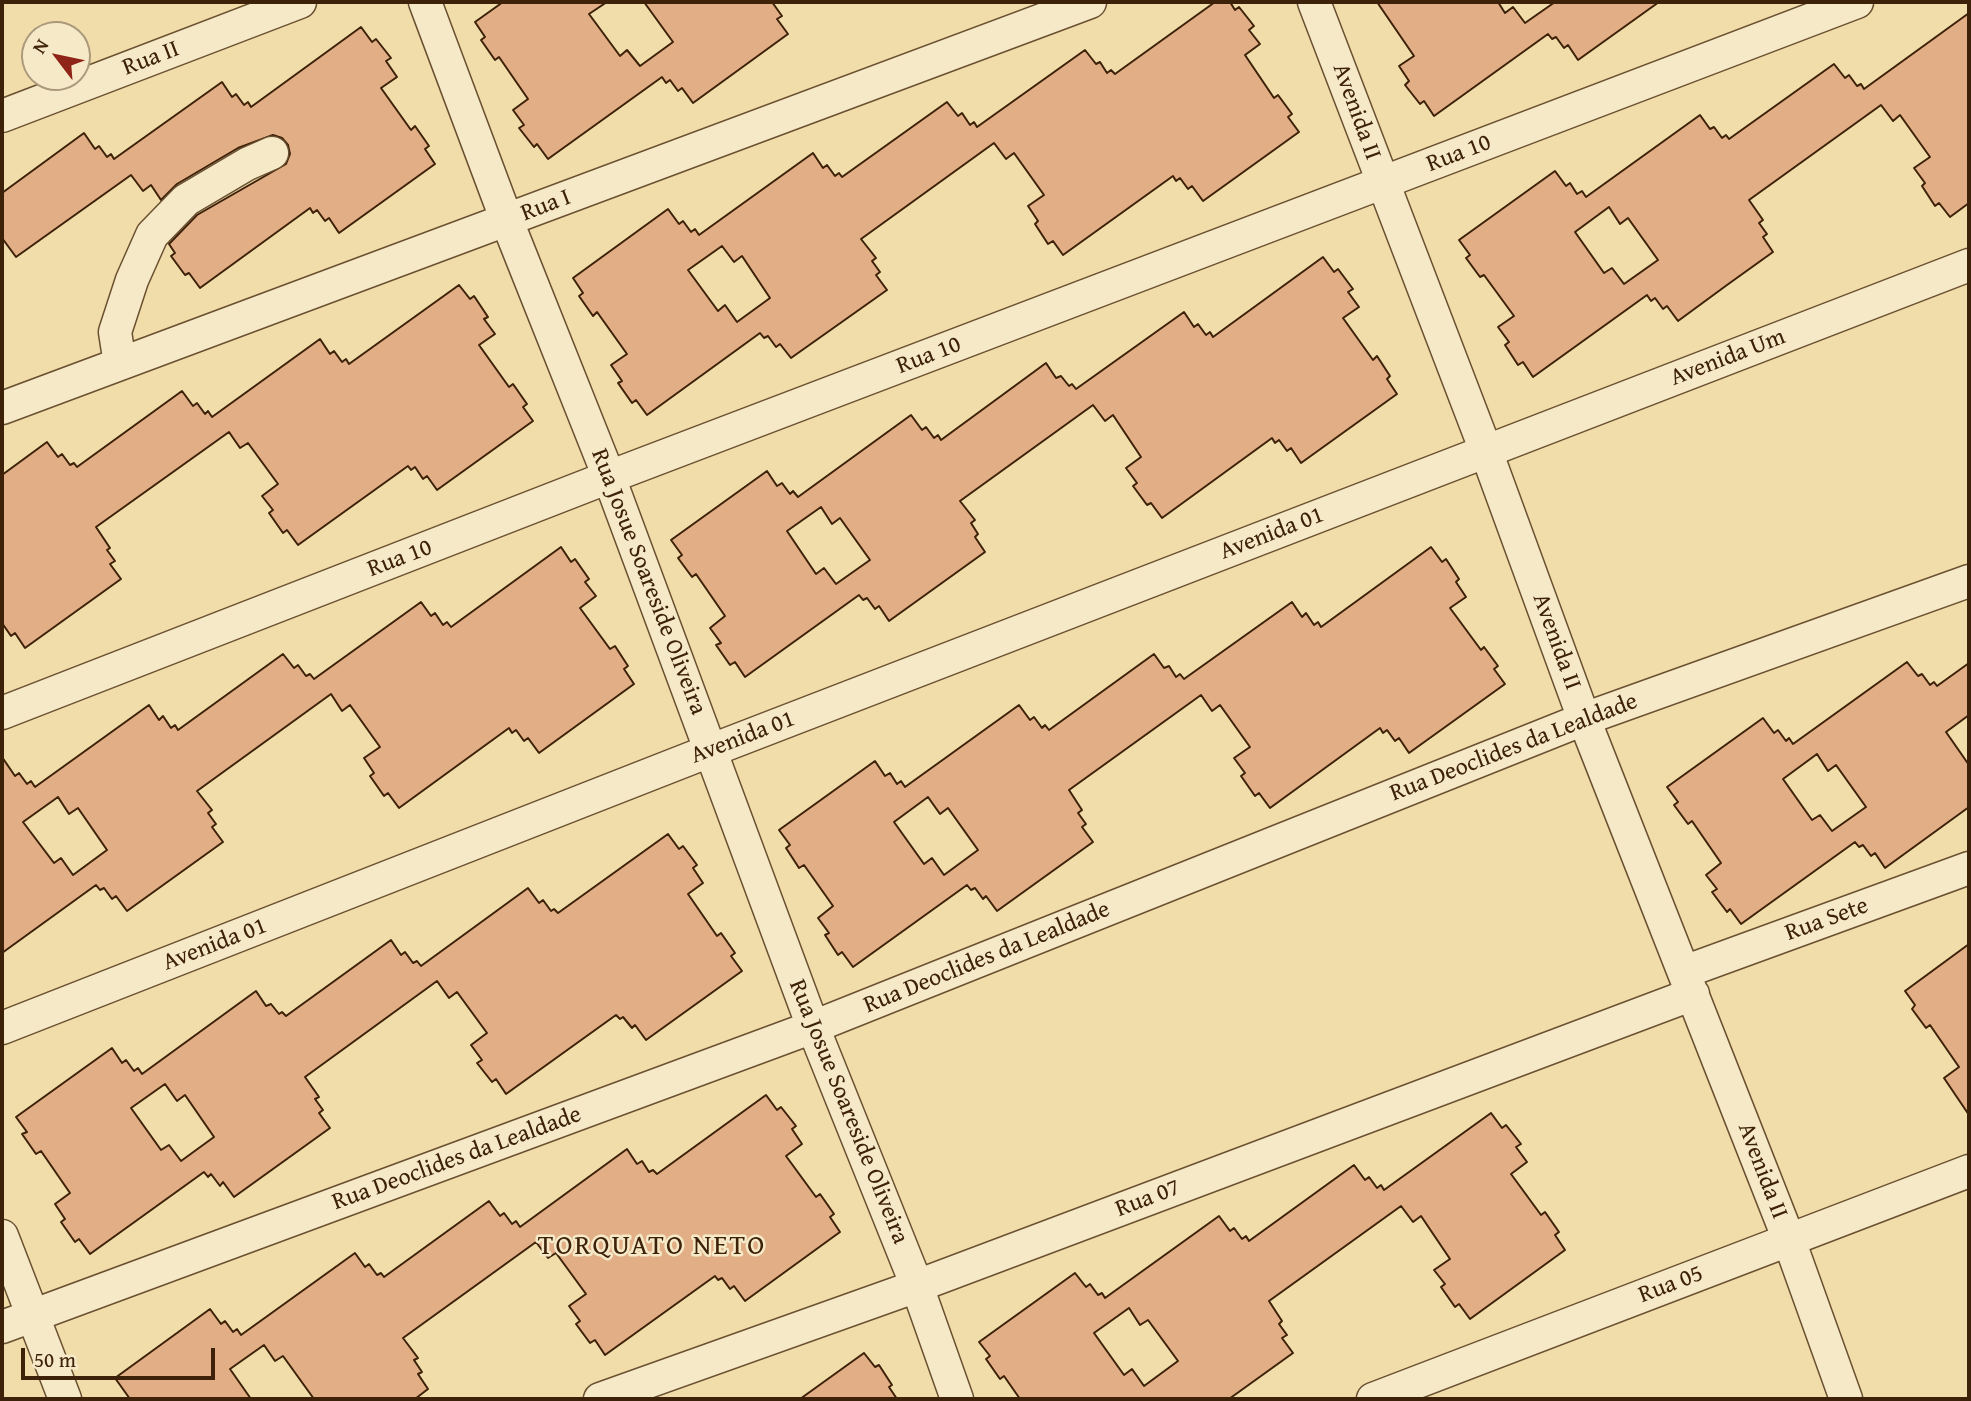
<!DOCTYPE html>
<html>
<head>
<meta charset="utf-8">
<style>
  body { margin:0 }
  #map { position:relative; width:1971px; height:1401px; overflow:hidden; background:#f0ddaa; font-family:"Gentium Book Plus",serif }
  canvas { display:block }
  .frame { position:absolute; inset:0; border:4px solid #3d2108; pointer-events:none }
  .north { position:absolute; left:21px; top:21px; width:70px; height:70px; box-sizing:border-box; background:#f5e9c8; border:2px solid #ab997b; border-radius:50%; rotate:302deg; font-size:19px; font-weight:700; line-height:28px; text-align:center; color:#3d2108 }
  .north::after { content:''; display:block; margin:auto; width:24px; height:32px; background:#8f2418; clip-path:polygon(50% 0,100% 100%,50% 72%,0 100%) }
  .scale { position:absolute; left:21px; top:1348px; width:194px; height:32px; box-sizing:border-box; border:4px solid #3d2108; border-top:0; padding-left:9px; font-size:21px; line-height:24px; white-space:nowrap; color:#3d2108; -webkit-text-stroke:5px #f5e9c8; paint-order:stroke }
</style>
</head>
<body>
<div id="map">
<canvas width="1971" height="1401"></canvas>
<div class="frame"></div>
<div class="north">N</div>
<div class="scale">50 m</div>
</div>
<script>
const c = document.querySelector('canvas').getContext('2d');
c.lineJoin = 'round';
function fillPath(path, color) { c.fillStyle = color; c.fill(path, 'evenodd'); }
const toPath = rows => new Path2D(rows.map(r => 'M' + r).join(''));
function stroke(path, color, width, dash) { c.strokeStyle = color; c.lineWidth = width; c.lineCap = dash ? 'butt' : 'round'; c.setLineDash(dash || []); c.stroke(path); }
function write(font, color, halo, rows, align = 'center') {
  c.font = font + ' "Gentium Book Plus",serif'; c.lineWidth = 5; c.setLineDash([]); c.textBaseline = 'middle'; c.strokeStyle = halo; c.fillStyle = color; for (const [text, x, y, turn = 0] of rows) {
    c.save(); c.translate(x, y); c.rotate((+turn || 0) * Math.PI / 180); c.textAlign = isNaN(turn) ? turn : align; if (halo) c.strokeText(text, 0, 0); c.fillText(text, 0, 0); c.restore();
  }
}
const building = toPath([
  [503,2,607,2,589,14,620,56,627,50,640,66,673,42,644,2,772,2,782,16,777,19,788,34,693,103,682,88,678,91,670,80,666,83,662,77,548,159,537,144,534,147,519,128,524,125,513,110,528,99,499,57,495,60,481,40,485,37,475,22,503,2],
  [1215,2,1230,2,1235,10,1239,7,1254,26,1249,30,1260,44,1245,55,1274,98,1278,95,1292,114,1288,117,1299,132,1203,201,1192,186,1188,189,1180,178,1176,181,1173,176,1063,255,1053,241,1048,244,1035,224,1038,221,1028,206,1044,195,1014,153,1006,159,994,143,861,239,876,258,872,261,880,272,876,275,887,290,791,358,780,344,776,347,768,336,764,338,760,333,647,415,636,400,632,403,618,383,622,381,611,365,627,354,597,312,593,316,579,296,583,293,573,278,668,209,679,224,683,221,691,232,695,229,699,235,813,153,823,168,827,165,835,176,839,173,842,177,947,102,958,116,962,113,970,125,974,122,977,127,1085,50,1096,64,1100,62,1107,73,1111,70,1115,74,1215,2],
  [722,246,734,262,742,256,770,298,737,322,725,305,718,311,688,270,722,246],
  [1377,2,1498,2,1505,13,1513,7,1525,23,1555,2,1659,2,1578,60,1568,45,1564,48,1556,37,1552,39,1548,34,1434,116,1424,101,1420,104,1405,85,1409,81,1399,66,1414,56,1377,2],
  [1969,13,1969,203,1950,217,1939,203,1935,206,1922,186,1925,183,1914,168,1930,157,1900,115,1893,121,1881,105,1749,200,1763,220,1759,223,1767,234,1763,237,1773,252,1727,285,1678,321,1667,306,1663,309,1655,298,1651,301,1647,295,1533,377,1523,362,1518,365,1505,345,1509,342,1498,327,1514,316,1484,275,1480,277,1466,258,1470,255,1459,240,1555,171,1566,186,1570,183,1577,194,1582,191,1586,197,1700,115,1710,129,1714,127,1722,138,1726,135,1729,139,1834,64,1845,78,1849,75,1857,86,1861,84,1864,89,1969,13],
  [1609,207,1620,224,1628,218,1658,260,1624,284,1612,268,1604,273,1575,232,1609,207],
  [361,27,372,42,376,39,391,58,386,61,397,77,381,88,411,130,415,126,429,146,425,149,435,164,339,233,329,218,325,221,317,210,313,213,310,208,200,288,189,273,185,275,171,256,175,253,169,244,197,215,286,164,290,154,288,145,282,138,273,135,238,148,177,184,161,200,151,185,143,191,131,175,16,257,2,238,2,193,84,133,95,149,99,146,107,157,111,154,114,159,222,82,232,97,236,94,244,105,248,102,251,107,361,27],
  [1323,257,1334,272,1338,269,1353,289,1348,292,1359,307,1343,318,1373,360,1377,356,1390,376,1387,379,1397,394,1301,463,1291,448,1287,451,1279,440,1275,443,1272,438,1162,518,1151,503,1147,505,1133,486,1137,483,1126,468,1141,457,1113,415,1105,421,1093,405,960,501,975,520,971,523,978,534,975,537,985,552,889,621,879,606,875,609,867,598,863,600,859,595,745,677,735,662,730,665,716,645,721,643,710,628,725,616,696,574,692,577,678,558,682,555,671,540,767,471,777,486,782,483,790,494,793,491,798,497,911,415,922,430,926,427,934,438,938,435,941,440,1046,363,1056,378,1061,376,1069,386,1072,384,1076,389,1184,312,1194,327,1198,324,1206,335,1210,332,1213,337,1323,257],
  [821,507,832,524,840,518,870,560,836,584,824,568,816,574,787,531,821,507],
  [459,285,470,299,474,296,488,317,484,319,495,334,479,345,509,387,513,384,527,404,523,407,533,421,437,490,427,476,423,479,415,467,411,470,408,466,298,545,287,530,283,533,269,513,273,510,262,496,278,484,248,443,240,448,229,432,96,527,110,548,107,550,115,561,110,564,121,579,25,648,15,633,11,636,2,623,2,475,47,442,58,457,62,454,70,465,74,463,77,467,182,391,193,406,197,403,205,414,208,411,212,417,320,339,330,354,334,351,342,362,346,359,349,364,459,285],
  [561,547,571,562,575,559,589,579,585,582,596,596,580,608,610,649,615,646,628,666,624,669,634,684,539,753,528,738,524,741,516,730,512,733,509,728,399,808,388,793,384,796,370,776,374,773,364,758,380,747,350,705,342,711,331,694,197,791,212,810,208,813,216,824,212,827,223,842,127,911,116,896,112,899,104,888,100,890,96,885,2,953,2,757,15,776,19,773,27,784,31,781,35,787,149,705,159,720,163,716,171,728,175,725,178,730,283,654,294,668,298,665,306,676,310,674,314,679,421,602,431,616,435,613,443,625,447,622,451,627,561,547],
  [58,797,69,814,78,808,107,850,73,875,61,858,54,863,23,822,58,797],
  [1431,547,1442,562,1446,559,1459,579,1456,582,1466,597,1450,608,1481,650,1484,647,1498,666,1494,669,1505,684,1409,753,1399,738,1395,741,1387,730,1383,733,1380,728,1270,808,1259,793,1255,796,1241,776,1245,773,1234,758,1250,747,1220,705,1212,711,1201,695,1069,790,1082,810,1078,813,1086,824,1082,827,1093,842,997,911,986,896,983,899,975,888,971,890,967,885,853,967,842,952,838,955,825,935,829,933,818,918,833,906,804,865,799,868,786,848,790,845,779,830,875,761,885,776,890,773,897,784,901,781,905,787,1019,705,1030,720,1034,717,1042,728,1045,725,1049,730,1154,654,1164,668,1169,666,1176,677,1180,674,1184,679,1292,602,1302,617,1306,613,1314,625,1318,622,1321,627,1431,547],
  [928,797,940,814,948,808,978,850,944,875,932,858,924,864,894,822,928,797],
  [1907,662,1918,676,1922,674,1930,685,1934,682,1937,686,1969,663,1969,715,1946,732,1969,765,1969,807,1885,868,1875,853,1871,856,1863,845,1859,847,1855,842,1741,924,1730,909,1727,912,1712,892,1717,889,1706,875,1721,863,1692,821,1688,824,1674,805,1678,802,1667,787,1763,718,1774,733,1778,730,1786,741,1789,738,1793,744,1907,662],
  [1817,754,1828,771,1836,765,1866,807,1832,831,1820,815,1812,820,1783,779,1817,754],
  [668,834,679,849,683,846,697,865,693,868,703,883,688,894,717,936,721,933,735,953,731,956,742,971,646,1040,635,1025,632,1028,623,1017,620,1019,616,1015,506,1094,496,1079,492,1082,477,1063,482,1060,471,1045,487,1033,457,992,449,998,437,981,305,1077,319,1097,315,1099,323,1110,319,1113,330,1128,234,1197,223,1182,220,1186,211,1174,208,1177,204,1172,90,1254,79,1239,75,1242,61,1222,65,1219,55,1204,70,1193,41,1151,36,1154,22,1134,27,1132,16,1117,112,1048,122,1063,126,1060,134,1071,138,1068,142,1074,256,991,266,1006,271,1004,279,1014,282,1012,286,1016,391,940,401,955,405,952,413,963,417,961,421,966,528,888,539,903,543,900,551,911,554,909,558,913,668,834],
  [165,1084,177,1101,185,1095,214,1137,181,1161,169,1145,161,1150,131,1108,165,1084],
  [1969,944,1969,1115,1944,1078,1959,1067,1930,1025,1926,1028,1912,1009,1915,1005,1905,991,1969,944],
  [766,1095,777,1110,781,1107,796,1126,792,1129,802,1144,786,1156,816,1197,820,1194,834,1214,830,1217,840,1232,745,1301,734,1286,730,1289,722,1278,718,1280,715,1276,605,1355,595,1340,590,1343,576,1324,580,1321,569,1306,586,1294,556,1253,548,1258,536,1242,403,1338,418,1358,414,1360,422,1372,418,1374,428,1389,415,1399,314,1399,283,1356,275,1361,264,1345,230,1369,251,1399,130,1399,115,1378,210,1309,221,1324,225,1321,233,1332,237,1329,241,1335,355,1253,365,1267,369,1264,377,1275,381,1273,384,1277,489,1201,500,1216,504,1213,512,1224,516,1221,520,1227,627,1149,637,1164,642,1161,649,1172,653,1170,657,1174,766,1095],
  [1491,1113,1502,1128,1506,1125,1521,1144,1516,1147,1527,1162,1511,1174,1541,1215,1545,1212,1559,1232,1555,1235,1565,1250,1470,1319,1459,1304,1455,1307,1441,1287,1445,1284,1434,1270,1450,1259,1421,1216,1413,1222,1401,1206,1269,1301,1282,1321,1279,1324,1287,1335,1282,1338,1293,1353,1229,1399,1020,1399,1004,1376,1000,1379,986,1359,990,1356,979,1342,1075,1273,1086,1287,1090,1284,1098,1295,1102,1293,1105,1298,1219,1216,1230,1231,1234,1228,1242,1239,1246,1236,1249,1241,1354,1165,1365,1180,1369,1177,1377,1188,1381,1185,1384,1190,1491,1113],
  [1129,1308,1140,1325,1148,1320,1178,1361,1144,1386,1132,1369,1124,1375,1094,1333,1129,1308],
  [864,1353,875,1367,879,1365,892,1385,889,1387,897,1399,800,1399,864,1353]
]);
fillPath(building, '#e2ae86');
stroke(building, '#3d2108', 2);
const minor = toPath([
  [425,2,507,221,609,477,813,1027,917,1286,957,1399],
  [1314,2,1486,451,1584,719,1789,1240,1846,1399],
  [2,116,300,2],
  [120,364,115,332,132,280,152,235,186,200,247,164,272,153],
  [2,408,1090,2],
  [2,713,609,477,1857,2],
  [1684,972,1969,868],
  [2,1028,712,750,1969,265],
  [2,1236,65,1399],
  [2,1327,813,1027,1584,719,1969,581],
  [600,1399,917,1286,1693,994],
  [1373,1399,1969,1171]
]);
stroke(minor, '#6a5030', 35);
stroke(minor, '#f5e9c8', 32);
write('24px', '#3d2108', '#f5e9c8', [
  ["Rua II",151,59,-21],
  ["Avenida II",1356,112,70],
  ["Rua 10",1459,154,-21],
  ["Rua I",546,206,-21],
  ["Rua 10",929,356,-21],
  ["Avenida Um",1728,358,-21],
  ["Avenida 01",1272,534,-21],
  ["Rua 10",400,559,-21],
  ["Rua Josue Soareside Oliveira",648,582,69],
  ["Avenida II",1556,642,70],
  ["Avenida 01",743,738,-21],
  ["Rua Deoclides da Lealdade",1514,748,-21],
  ["Rua Sete",1827,920,-20],
  ["Avenida 01",215,945,-21],
  ["Rua Deoclides da Lealdade",987,958,-22],
  ["Rua Josue Soareside Oliveira",848,1112,68],
  ["Rua Deoclides da Lealdade",457,1159,-20],
  ["Avenida II",1762,1171,69],
  ["Rua 07",1148,1199,-21],
  ["Rua 05",1671,1285,-21]
]);
c.letterSpacing = '2px';
write('28px', '#3d2108', '#f5e9c8', [
  ["TORQUATO NETO",652,1247]
]);
c.letterSpacing = '0px';
</script>
</body>
</html>
